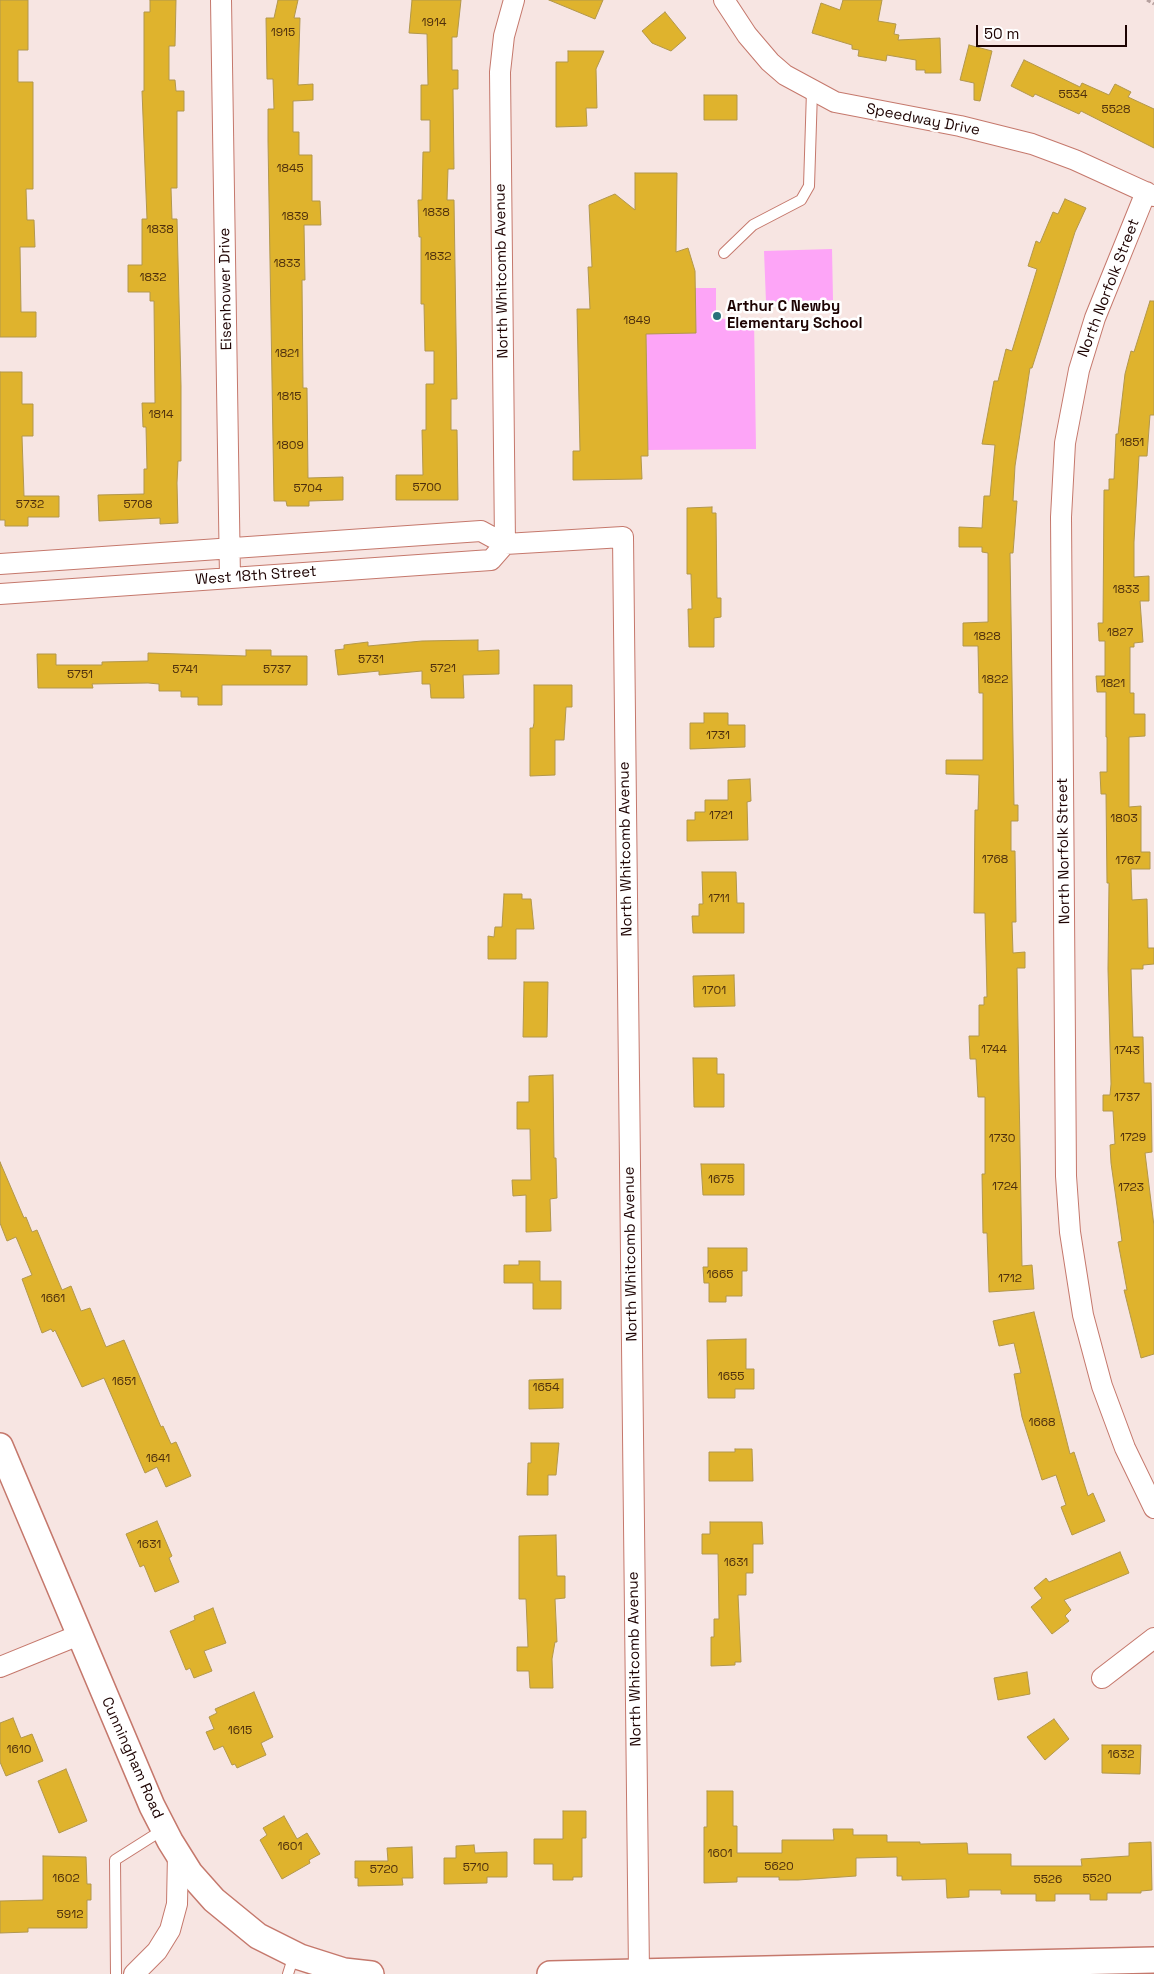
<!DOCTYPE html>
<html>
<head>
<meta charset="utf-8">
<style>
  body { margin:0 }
  #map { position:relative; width:1154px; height:1974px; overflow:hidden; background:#f7e5e2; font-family:"Space Grotesk",sans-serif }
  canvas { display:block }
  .scale { position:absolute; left:976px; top:25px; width:151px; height:22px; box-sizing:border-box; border:2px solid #1d0302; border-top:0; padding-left:6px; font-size:15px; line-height:18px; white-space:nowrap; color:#1d0302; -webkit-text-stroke:4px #fff; paint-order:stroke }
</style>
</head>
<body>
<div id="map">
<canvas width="1154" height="1974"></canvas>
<div class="scale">50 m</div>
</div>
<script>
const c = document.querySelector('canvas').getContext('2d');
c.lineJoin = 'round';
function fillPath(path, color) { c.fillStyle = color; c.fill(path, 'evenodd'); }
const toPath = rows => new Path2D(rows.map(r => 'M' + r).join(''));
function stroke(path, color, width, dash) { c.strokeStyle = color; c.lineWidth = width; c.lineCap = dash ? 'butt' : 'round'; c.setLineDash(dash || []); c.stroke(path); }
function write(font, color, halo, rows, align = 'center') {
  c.font = font + ' "Space Grotesk",sans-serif'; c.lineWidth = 5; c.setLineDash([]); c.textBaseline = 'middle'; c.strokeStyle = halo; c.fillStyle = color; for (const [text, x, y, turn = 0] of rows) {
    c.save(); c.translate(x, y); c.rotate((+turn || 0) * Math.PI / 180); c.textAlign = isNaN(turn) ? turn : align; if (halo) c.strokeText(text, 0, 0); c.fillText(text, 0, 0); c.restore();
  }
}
fillPath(toPath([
  [832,249,833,300,766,302,764,251],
  [695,288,716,288,716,319,754,318,756,449,648,450,646,334]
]), '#fda5f7');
const building = toPath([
  [0,0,28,0,28,50,18,50,18,82,33,82,33,189,26,189,27,220,34,220,35,247,20,247,21,312,36,312,36,337,0,337,0,0],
  [150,0,176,0,175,46,169,46,169,80,175,80,176,91,184,91,184,111,177,111,177,188,171,188,172,219,177,219,181,386,181,461,178,461,177,483,178,523,160,524,160,518,99,521,98,495,144,494,144,469,147,469,146,427,143,427,142,403,155,403,154,301,150,301,150,292,128,292,128,265,142,265,142,219,147,219,142,91,144,91,144,12,150,12,150,0],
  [278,0,298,0,294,18,300,18,298,85,313,84,313,100,293,101,293,132,299,132,299,155,312,155,312,201,320,201,321,225,304,225,305,280,302,280,303,388,307,388,308,478,343,477,343,500,309,501,309,506,287,506,286,501,274,501,268,141,268,109,274,109,273,79,267,79,266,18,274,18,278,0],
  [412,0,461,0,457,37,452,37,452,70,458,70,458,89,453,89,454,169,448,169,447,200,454,200,457,399,451,399,451,430,457,430,458,500,396,500,396,475,423,475,422,430,426,430,426,384,434,384,434,351,425,351,424,304,421,304,421,237,419,237,418,200,422,200,423,152,430,152,430,120,421,120,421,85,428,85,427,34,409,33,412,0],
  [549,0,603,0,595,19,549,0],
  [843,0,882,0,878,21,896,24,894,34,899,35,898,40,940,38,941,73,925,73,925,70,916,70,916,60,887,55,886,61,858,56,859,50,852,49,852,45,812,33,821,3,840,10,843,0],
  [665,12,686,38,671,51,652,43,642,31,665,12],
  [969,45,992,51,980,101,974,100,974,83,960,80,969,45],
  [568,51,604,51,596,69,597,108,586,108,587,126,556,127,556,62,568,62,568,51],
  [1024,60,1080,87,1082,83,1109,95,1115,84,1131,92,1128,97,1154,109,1154,148,1081,111,1079,114,1035,94,1033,97,1011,86,1024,60],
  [704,95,737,95,737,120,704,120,704,95],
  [635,173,677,173,676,252,688,248,695,271,696,333,646,334,648,456,641,456,642,479,573,480,573,451,580,451,577,309,590,309,588,267,592,267,589,205,615,194,635,210,635,173],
  [1065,199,1086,208,1075,232,1032,368,1030,368,1015,466,1013,501,1017,501,1013,553,1010,553,1014,805,1018,805,1018,821,1011,821,1011,851,1015,851,1016,922,1012,922,1013,953,1025,952,1025,968,1017,968,1022,1266,1032,1265,1034,1289,989,1292,987,1233,983,1233,982,1174,985,1174,985,1097,978,1097,976,1059,970,1059,969,1036,979,1036,979,1005,984,1005,984,997,987,997,985,913,974,913,975,810,978,810,979,775,946,774,946,760,983,760,983,693,979,693,978,646,963,646,963,623,988,622,988,553,982,552,982,547,959,547,959,527,982,528,984,496,990,496,995,445,982,444,994,381,998,381,1006,349,1012,351,1025,308,1037,269,1028,266,1036,241,1040,243,1053,212,1058,214,1065,199],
  [1150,301,1154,301,1154,415,1150,415,1147,456,1139,456,1134,542,1134,577,1149,576,1149,601,1140,601,1143,642,1134,643,1134,647,1130,647,1130,693,1134,693,1134,714,1145,714,1145,736,1129,737,1129,807,1141,806,1141,852,1150,852,1150,869,1131,869,1132,900,1147,899,1148,948,1154,948,1154,964,1143,965,1143,969,1131,969,1133,1037,1143,1037,1144,1083,1151,1083,1152,1152,1145,1153,1154,1226,1154,1354,1141,1358,1124,1290,1127,1290,1118,1242,1122,1241,1111,1163,1110,1145,1115,1144,1113,1111,1103,1111,1103,1095,1110,1095,1111,1084,1108,969,1109,883,1107,883,1106,794,1101,794,1100,772,1107,772,1107,737,1106,737,1106,692,1097,692,1096,676,1105,676,1105,641,1099,641,1098,623,1103,623,1104,490,1109,490,1109,479,1114,479,1116,434,1118,434,1125,374,1131,351,1134,352,1150,301],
  [0,372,22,372,22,404,33,404,33,436,22,436,24,496,59,496,59,517,28,517,28,526,5,526,5,520,0,520,0,372],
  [712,507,712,513,716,513,717,598,721,598,721,617,714,618,714,647,689,647,688,609,692,609,691,574,687,574,687,508,712,507],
  [478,640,478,651,499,650,499,674,463,675,464,698,431,698,430,684,422,684,422,671,379,675,379,671,338,675,335,650,344,649,344,645,368,642,368,646,422,641,478,640],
  [246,650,271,650,271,656,307,656,307,685,222,685,222,705,198,705,198,697,181,697,181,691,159,691,159,684,148,683,92,684,93,688,38,688,37,654,56,654,56,665,102,665,102,662,148,661,148,653,246,656,246,650],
  [534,685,572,685,572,707,566,707,564,740,555,740,555,775,530,776,530,728,533,728,534,723,534,685],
  [704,713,728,713,728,725,745,725,745,747,690,749,690,723,704,723,704,713],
  [750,779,751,801,747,802,748,840,687,841,687,820,695,820,695,812,705,812,705,800,728,800,728,780,750,779],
  [702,872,736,872,737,903,744,903,744,933,693,933,692,916,699,916,699,904,703,904,702,872],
  [504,894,522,894,522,899,531,899,534,929,516,929,516,959,488,959,488,936,494,937,495,927,502,927,504,894],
  [734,975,735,1006,694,1007,693,976,734,975],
  [524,982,548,982,547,1037,523,1037,524,982],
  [693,1058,717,1058,717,1074,724,1074,724,1107,694,1107,693,1058],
  [553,1075,554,1158,556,1158,557,1198,550,1199,551,1231,526,1232,526,1195,513,1196,512,1180,531,1180,530,1129,517,1129,517,1102,529,1102,529,1076,553,1075],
  [0,1162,24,1218,26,1217,32,1232,37,1230,62,1290,71,1286,81,1311,90,1308,106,1347,124,1340,161,1427,163,1426,171,1444,176,1442,191,1476,166,1487,157,1467,145,1473,104,1378,82,1387,55,1330,53,1332,51,1329,42,1333,22,1279,32,1275,16,1237,7,1241,0,1223,0,1162],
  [701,1164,744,1164,744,1195,703,1195,701,1164],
  [708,1248,747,1248,747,1271,742,1271,742,1296,726,1296,726,1302,709,1302,709,1283,704,1283,703,1267,708,1267,708,1248],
  [519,1261,540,1261,540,1281,561,1281,561,1309,533,1309,533,1283,504,1283,504,1265,519,1265,519,1261],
  [1034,1312,1070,1454,1074,1452,1088,1496,1093,1493,1105,1521,1072,1535,1061,1507,1066,1505,1056,1475,1042,1480,1022,1417,1014,1374,1021,1373,1014,1343,999,1346,993,1321,1034,1312],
  [746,1339,746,1369,754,1369,754,1389,735,1389,735,1398,708,1398,707,1340,746,1339],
  [563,1379,563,1408,529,1409,529,1380,563,1379],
  [531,1443,559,1443,556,1475,548,1475,548,1495,527,1495,528,1463,531,1463,531,1443],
  [735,1449,752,1449,753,1481,709,1481,709,1452,735,1452,735,1449],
  [157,1521,172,1556,169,1558,179,1582,155,1592,144,1565,140,1567,126,1534,157,1521],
  [710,1522,762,1522,763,1544,753,1544,753,1573,746,1573,746,1595,738,1595,741,1662,735,1662,735,1665,711,1666,711,1637,714,1637,714,1619,719,1619,718,1554,702,1554,702,1534,710,1534,710,1522],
  [556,1535,557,1576,565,1576,565,1598,555,1599,557,1642,555,1642,552,1659,553,1688,530,1688,529,1671,517,1671,517,1647,528,1647,526,1599,519,1599,519,1536,556,1535],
  [1120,1552,1129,1573,1064,1600,1071,1610,1065,1616,1069,1621,1052,1634,1031,1607,1042,1598,1034,1588,1046,1578,1049,1582,1120,1552],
  [213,1608,226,1643,204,1651,212,1671,194,1678,190,1668,186,1670,170,1631,195,1620,194,1616,213,1608],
  [1027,1672,1030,1694,998,1700,994,1678,1027,1672],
  [254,1692,273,1737,261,1743,266,1755,237,1768,235,1764,232,1765,223,1746,214,1750,206,1732,214,1729,209,1717,217,1713,215,1709,254,1692],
  [13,1718,21,1738,32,1734,43,1761,6,1776,0,1762,0,1723,13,1718],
  [1054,1719,1069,1739,1045,1760,1027,1737,1054,1719],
  [1102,1745,1141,1745,1140,1774,1102,1773,1102,1745],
  [66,1769,87,1821,59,1833,38,1781,66,1769],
  [707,1791,733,1791,733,1826,737,1826,737,1853,782,1853,782,1840,834,1840,833,1829,853,1829,853,1835,887,1835,887,1842,920,1842,920,1844,967,1843,968,1854,1011,1854,1011,1866,1082,1866,1081,1859,1129,1856,1129,1843,1151,1842,1152,1890,1141,1891,1141,1893,1107,1893,1107,1900,1090,1900,1090,1894,1055,1894,1055,1901,1036,1901,1036,1894,1001,1894,1001,1890,969,1890,969,1897,947,1898,946,1879,902,1880,902,1876,897,1876,897,1857,856,1858,856,1876,798,1880,779,1880,779,1877,737,1877,737,1882,704,1883,704,1827,707,1827,707,1791],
  [563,1811,586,1811,586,1838,582,1838,582,1877,573,1877,573,1880,553,1880,553,1864,534,1864,534,1839,563,1839,563,1811],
  [284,1816,297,1839,307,1833,320,1854,309,1860,310,1863,282,1879,260,1840,267,1835,263,1828,284,1816],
  [474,1845,475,1853,507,1852,507,1877,487,1877,487,1883,444,1884,444,1858,456,1858,456,1846,474,1845],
  [412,1847,413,1878,402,1878,403,1885,358,1886,358,1878,355,1878,355,1861,388,1861,387,1848,412,1847],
  [43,1856,86,1857,87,1884,91,1884,91,1900,87,1900,87,1928,28,1928,28,1932,0,1933,0,1901,43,1900,43,1856]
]);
fillPath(building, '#dfb32d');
stroke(building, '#b2974c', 1);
const service = toPath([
  [724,253,753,225,801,200,809,186,812,91],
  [116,1974,115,1860,164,1829],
  [288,1974,294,1955]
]);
const minor = toPath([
  [221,0,230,578],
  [724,0,747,35,770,62,785,75,835,102,960,126,1032,144,1075,160,1154,196],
  [1146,192,1095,318,1079,370,1065,443,1061,517,1066,1176,1070,1232,1083,1315,1102,1386,1125,1448,1154,1508],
  [505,544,500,72,504,36,514,0],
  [0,564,481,531,505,544,623,537,639,1972],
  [0,594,491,560,505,544],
  [0,1667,79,1635],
  [1102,1678,1154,1638],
  [134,1974,157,1951,170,1930,177,1904,178,1854]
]);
const tertiary = toPath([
  [0,1446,152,1806,170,1841,190,1873,214,1900,258,1936,300,1957,344,1971,371,1974],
  [550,1974,1154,1960]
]);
stroke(service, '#c5786c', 12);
stroke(minor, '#c5786c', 22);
stroke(tertiary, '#c5786c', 28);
stroke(toPath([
  [1147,0,1154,4]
]), '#b5a09e', 3, [4, 2.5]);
stroke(service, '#fff', 10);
stroke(minor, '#fff', 20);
stroke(tertiary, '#fff', 25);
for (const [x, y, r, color] of [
  [717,316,5,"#2a717c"]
]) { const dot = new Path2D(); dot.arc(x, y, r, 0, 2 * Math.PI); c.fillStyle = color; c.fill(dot); stroke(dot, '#fff', 2); }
write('12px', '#4e2f0d', null, [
  ["1914",434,23],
  ["1915",283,33],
  ["5534",1073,95],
  ["5528",1116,110],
  ["1845",290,169],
  ["1838",436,213],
  ["1839",295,217],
  ["1838",160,230],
  ["1832",438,257],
  ["1833",287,264],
  ["1832",153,278],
  ["1849",637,321],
  ["1821",287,354],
  ["1815",289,397],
  ["1814",161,415],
  ["1851",1132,443],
  ["1809",290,446],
  ["5700",427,488],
  ["5704",308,489],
  ["5732",30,505],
  ["5708",138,505],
  ["1833",1126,590],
  ["1827",1120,633],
  ["1828",987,637],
  ["5731",371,660],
  ["5721",443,669],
  ["5741",185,670],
  ["5737",277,670],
  ["5751",80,675],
  ["1822",995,680],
  ["1821",1113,684],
  ["1731",718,736],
  ["1721",721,816],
  ["1803",1124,819],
  ["1768",995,860],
  ["1767",1128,861],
  ["1711",719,899],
  ["1701",714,991],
  ["1744",994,1050],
  ["1743",1127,1051],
  ["1737",1127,1098],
  ["1729",1133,1138],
  ["1730",1002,1139],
  ["1675",721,1180],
  ["1724",1005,1187],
  ["1723",1131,1188],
  ["1665",720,1275],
  ["1712",1010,1279],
  ["1661",53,1299],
  ["1655",731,1377],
  ["1651",124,1382],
  ["1654",546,1388],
  ["1668",1042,1423],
  ["1641",158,1459],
  ["1631",149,1545],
  ["1631",736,1563],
  ["1615",240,1731],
  ["1610",19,1750],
  ["1632",1121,1755],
  ["1601",290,1847],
  ["1601",720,1854],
  ["5620",779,1867],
  ["5710",476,1868],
  ["5720",384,1870],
  ["1602",66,1879],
  ["5520",1097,1879],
  ["5526",1048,1880],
  ["5912",70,1915]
]);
write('15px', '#1d0302', '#fff', [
  ["Speedway Drive",923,120,11],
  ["North Whitcomb Avenue",502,271,-91],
  ["North Norfolk Street",1109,288,-69],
  ["Eisenhower Drive",226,289,-91],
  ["West 18th Street",256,576,-4],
  ["North Whitcomb Avenue",626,849,-91],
  ["North Norfolk Street",1064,851,-91],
  ["North Whitcomb Avenue",631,1254,-91],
  ["North Whitcomb Avenue",635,1659,-91],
  ["Cunningham Road",132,1758,66]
]);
write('bold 15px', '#1d0302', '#fff', [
  ["Arthur C Newby",727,307],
  ["Elementary School",727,324]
], 'left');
</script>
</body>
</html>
